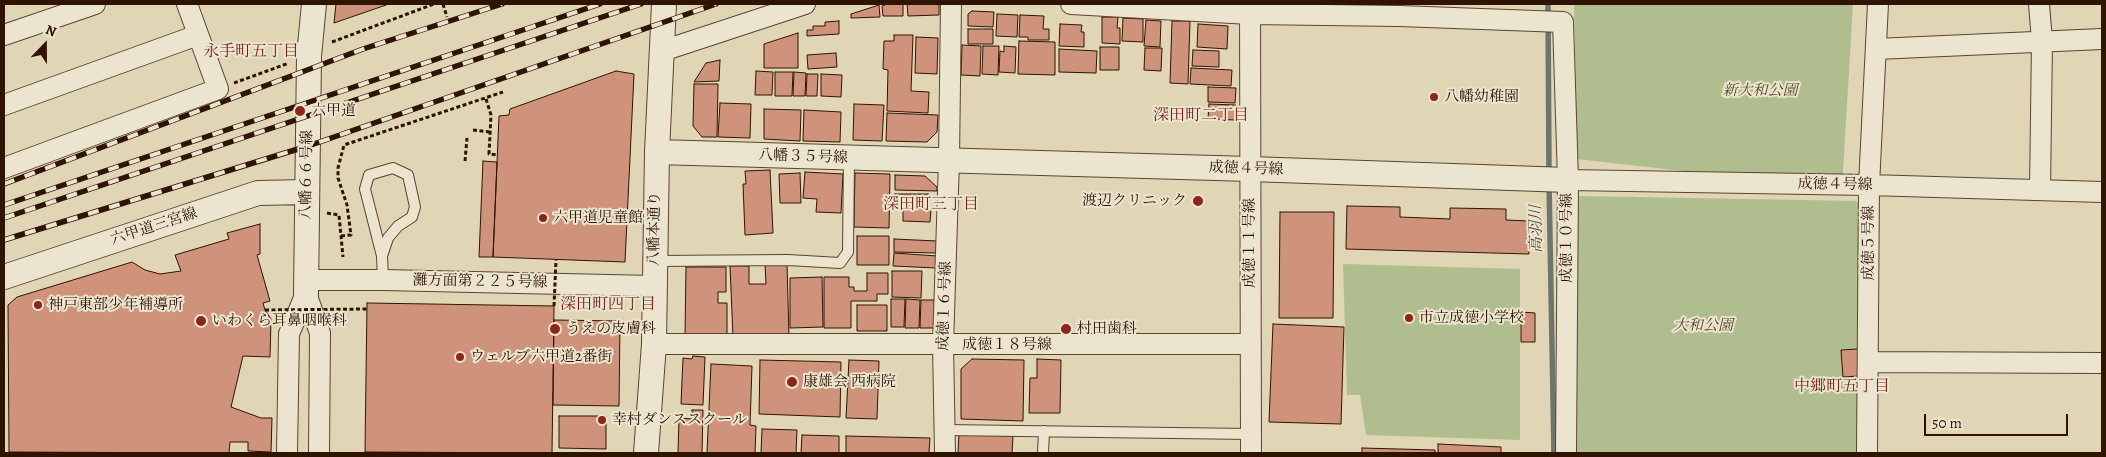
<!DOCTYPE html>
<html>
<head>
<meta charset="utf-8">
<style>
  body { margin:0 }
  #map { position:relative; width:2106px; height:457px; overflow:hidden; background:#e0d6b5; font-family:Alegreya,serif }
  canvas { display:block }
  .frame { position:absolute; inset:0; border:5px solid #2f1401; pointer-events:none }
  .north { position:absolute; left:20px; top:20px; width:50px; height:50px; -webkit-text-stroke:4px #ebe4cf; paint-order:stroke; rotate:22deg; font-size:14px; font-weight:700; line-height:20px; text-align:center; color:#2f1401 }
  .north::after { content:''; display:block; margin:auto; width:18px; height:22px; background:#2f1401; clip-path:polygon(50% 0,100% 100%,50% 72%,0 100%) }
  .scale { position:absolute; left:1924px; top:414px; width:144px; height:22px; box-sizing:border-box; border:2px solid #2f1401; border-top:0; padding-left:6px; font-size:15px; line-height:18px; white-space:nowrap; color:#2f1401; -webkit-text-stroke:4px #ebe4cf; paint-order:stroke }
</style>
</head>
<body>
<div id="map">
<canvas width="2106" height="457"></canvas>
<div class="frame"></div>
<div class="north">N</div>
<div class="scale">50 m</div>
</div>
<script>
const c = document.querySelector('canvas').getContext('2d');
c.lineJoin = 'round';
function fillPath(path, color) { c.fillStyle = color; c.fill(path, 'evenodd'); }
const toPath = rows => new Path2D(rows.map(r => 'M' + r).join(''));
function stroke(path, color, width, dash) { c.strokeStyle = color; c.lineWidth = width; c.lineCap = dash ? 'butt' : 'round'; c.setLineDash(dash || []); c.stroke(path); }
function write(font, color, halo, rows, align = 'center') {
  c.font = font + ' Alegreya,"Noto Serif JP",serif'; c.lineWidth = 4; c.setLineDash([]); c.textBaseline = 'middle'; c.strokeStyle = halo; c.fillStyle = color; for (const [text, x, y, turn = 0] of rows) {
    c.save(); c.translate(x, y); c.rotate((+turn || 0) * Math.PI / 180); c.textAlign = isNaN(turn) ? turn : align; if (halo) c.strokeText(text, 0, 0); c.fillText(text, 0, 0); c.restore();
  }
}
fillPath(toPath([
  [1574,4,1853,4,1842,189,1577,159],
  [1580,196,1856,201,1861,205,1859,453,1575,453,1573,203],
  [1343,264,1520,269,1520,440,1366,435,1360,395,1347,395]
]), '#b0be8f');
stroke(toPath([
  [1548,4,1549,174],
  [1549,183,1554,453]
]), '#6c766c', 5.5);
const building = toPath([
  [336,4,389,4,334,23,336,4],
  [887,4,903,4,903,16,883,16,882,6,887,4],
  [907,4,939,4,939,15,908,16,907,4],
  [879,5,880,17,851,18,851,14,879,5],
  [972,11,994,12,993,27,968,26,968,14,972,11],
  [997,14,1018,15,1017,37,996,36,997,14],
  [1020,15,1044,16,1043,29,1049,29,1049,40,1028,40,1028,37,1019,37,1020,15],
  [1102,17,1118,17,1117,28,1120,28,1120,44,1102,43,1102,17],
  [1123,18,1143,19,1143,42,1122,41,1123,18],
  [1146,20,1161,21,1160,47,1144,46,1146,20],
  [839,21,839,34,807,36,807,30,813,30,813,26,825,26,825,22,839,21],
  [1172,21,1190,21,1188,84,1170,83,1172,21],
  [1060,24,1082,25,1081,32,1084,32,1084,47,1059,46,1060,24],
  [1198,24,1228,26,1227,49,1197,47,1198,24],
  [968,29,993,29,993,44,968,44,968,29],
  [798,33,798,68,764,68,764,44,798,33],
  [894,35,913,35,911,91,929,92,928,113,887,111,888,70,883,69,884,41,894,41,894,35],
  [916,37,938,38,937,74,915,73,916,37],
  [1019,41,1055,42,1055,75,1018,74,1019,41],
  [962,45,981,46,980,76,961,75,962,45],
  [983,46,999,46,998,75,982,74,983,46],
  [1004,46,1016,47,1015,73,999,72,1000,51,1004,52,1004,46],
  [1100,47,1119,47,1119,70,1100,70,1100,47],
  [1145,48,1162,48,1161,71,1144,70,1145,48],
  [1059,49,1097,51,1096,73,1059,72,1059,49],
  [1193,50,1219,51,1219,67,1192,66,1193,50],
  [836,53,837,67,808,69,807,55,836,53],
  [720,60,719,81,694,82,706,63,720,60],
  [1191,68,1232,70,1231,86,1190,84,1191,68],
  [616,71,634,74,625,262,493,257,499,116,509,115,510,109,616,71],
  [756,71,773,72,772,95,755,95,756,71],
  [775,72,793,72,792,96,775,96,775,72],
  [794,72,806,73,805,96,793,96,794,72],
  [807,74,818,74,817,96,806,96,807,74],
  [821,74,842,75,841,97,821,96,821,74],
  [694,84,718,84,717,137,702,137,693,126,694,84],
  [1208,87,1236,88,1235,103,1208,102,1208,87],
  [720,103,751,104,750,138,718,137,720,103],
  [854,104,884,105,882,141,853,140,854,104],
  [1209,104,1236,105,1236,120,1208,119,1209,104],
  [764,109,801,110,800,141,764,139,764,109],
  [804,110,841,112,840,142,803,141,804,110],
  [887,113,938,115,937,132,927,142,886,141,887,113],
  [483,161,497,162,493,257,479,257,483,161],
  [770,170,773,233,745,235,743,184,746,184,745,171,770,170],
  [805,172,843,174,841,213,816,212,817,199,803,198,805,172],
  [800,173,801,203,780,203,779,174,800,173],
  [855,173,890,174,889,228,854,227,855,173],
  [895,175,925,176,937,187,937,191,895,190,895,175],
  [895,194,929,194,928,205,895,205,895,194],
  [1347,206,1400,207,1400,217,1450,219,1450,208,1506,209,1506,220,1529,221,1529,254,1346,249,1347,206],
  [903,208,931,209,930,222,903,221,903,208],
  [1280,212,1334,212,1333,318,1279,318,1280,212],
  [260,224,260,254,257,255,270,301,263,303,265,310,271,319,270,357,243,356,231,407,261,418,272,418,271,452,248,451,248,442,230,442,229,453,9,452,8,305,17,297,132,262,145,270,160,274,181,271,175,255,229,239,227,233,260,224],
  [857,236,889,236,889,265,857,265,857,236],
  [894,239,937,241,936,253,894,252,894,239],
  [894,253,937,256,936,268,893,266,894,253],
  [765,264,787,264,789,337,733,337,730,266,749,266,749,284,766,284,765,264],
  [686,267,726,267,726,292,718,292,718,303,727,303,727,338,685,337,686,267],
  [892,271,922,271,921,298,892,297,892,271],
  [867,273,888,273,888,294,877,294,877,301,851,301,851,328,824,328,824,277,849,277,849,287,854,287,854,291,867,291,867,273],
  [822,277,823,327,790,328,790,278,822,277],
  [891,299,905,299,904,327,891,327,891,299],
  [906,299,920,300,919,328,905,328,906,299],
  [921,300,935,300,934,328,920,328,921,300],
  [367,303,554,306,552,453,365,452,367,303],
  [857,305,887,305,887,331,857,331,857,305],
  [1521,312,1535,313,1535,342,1521,342,1521,312],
  [554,320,620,321,619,406,553,405,554,320],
  [1273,324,1344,327,1341,424,1269,422,1273,324],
  [1858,349,1859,376,1843,377,1841,350,1858,349],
  [693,356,705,357,703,405,681,404,683,358,692,359,693,356],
  [972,359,1024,360,1023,421,961,419,961,369,972,359],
  [1037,359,1061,360,1060,413,1029,413,1030,378,1037,378,1037,359],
  [760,360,841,362,840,417,759,414,760,360],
  [849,360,879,361,877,419,846,418,849,360],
  [711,364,752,366,750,425,756,426,755,453,707,453,711,364],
  [692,410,703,410,702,453,678,453,679,418,692,419,692,410],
  [559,416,606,416,606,449,559,448,559,416],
  [762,429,797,430,796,453,761,453,762,429],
  [959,434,1013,436,1012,453,958,453,959,434],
  [802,435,839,436,839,453,801,453,802,435],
  [846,436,930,438,929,453,846,453,846,436],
  [1438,444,1501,447,1501,453,1438,453,1438,444],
  [1362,448,1435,450,1435,453,1362,453,1362,448]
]);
fillPath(building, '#cf937b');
stroke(building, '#2f1401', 1);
const service = toPath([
  [382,256,388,238,398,226,412,217,415,207,408,175,393,168,369,175,365,189,382,256,383,280],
  [655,261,788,260,840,263,848,252,849,158],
  [944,430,1251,434],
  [1043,453,1044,431]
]);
const minor = toPath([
  [1071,4,1250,14,1399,16,1563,22,1568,180,1566,453],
  [1250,4,1251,453],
  [2039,4,2042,41,2040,190],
  [4,35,95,4],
  [1876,49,2102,39],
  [662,51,805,4],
  [4,105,198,35],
  [4,168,218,89,187,4],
  [1568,180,1869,185,2102,192],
  [307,280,383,280,654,286],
  [306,293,320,333,319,453],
  [654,344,1251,344],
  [1868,362,2102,363],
  [287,453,289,334,306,293],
  [945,453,943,345,949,160,951,4],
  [1867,453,1869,185,1878,4]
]);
const tertiary = toPath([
  [657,152,1250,169,1568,180],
  [4,277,258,193,306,192],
  [306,293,309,56,314,4],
  [646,453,654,344,657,152,664,4]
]);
stroke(service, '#5b442e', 12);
stroke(minor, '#5b442e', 22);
stroke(tertiary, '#5b442e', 26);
stroke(toPath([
  [443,4,447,17],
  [332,42,434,4],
  [234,83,289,63],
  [486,99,491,115,489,154,497,155],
  [473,130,490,132],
  [465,161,467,138],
  [327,213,339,215,343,257],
  [341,236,351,235,347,205,338,178,338,168,344,145,503,92]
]), '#2f1401', 3, [4, 2.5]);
stroke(service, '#ebe4cf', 10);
stroke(minor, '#ebe4cf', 20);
stroke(tertiary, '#ebe4cf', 24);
const rail = toPath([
  [4,184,363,49,502,4],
  [4,205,600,4],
  [4,218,641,4],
  [4,240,311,145,716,4]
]);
stroke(rail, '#2f1401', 5.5);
stroke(rail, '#ebe4cf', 4, [11]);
stroke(toPath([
  [554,306,556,260],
  [265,310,367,309]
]), '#2f1401', 3, [4, 2.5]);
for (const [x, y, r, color] of [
  [1434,97,5,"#8f2418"],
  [300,111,6,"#8f2418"],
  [1198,201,6,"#8f2418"],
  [543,218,5,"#8f2418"],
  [38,305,5,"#8f2418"],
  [1409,318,5,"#8f2418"],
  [201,321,6,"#8f2418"],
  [555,329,6,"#8f2418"],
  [1066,329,6,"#8f2418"],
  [460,357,5,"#8f2418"],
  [792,382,6,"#8f2418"],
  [602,420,5,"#8f2418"]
]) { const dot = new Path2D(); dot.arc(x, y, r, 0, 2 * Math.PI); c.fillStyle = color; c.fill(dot); stroke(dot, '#ebe4cf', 2); }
write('italic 15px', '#56472c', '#ebe4cf', [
  ["新大和公園",1760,91],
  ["大和公園",1703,326]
]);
write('15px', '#2f1401', '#ebe4cf', [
  ["八幡幼稚園",1444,97],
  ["六甲道",311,111],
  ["渡辺クリニック",1187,201,"right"],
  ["六甲道児童館",553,218],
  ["神戸東部少年補導所",48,305],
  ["市立成徳小学校",1419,318],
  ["いわくら耳鼻咽喉科",212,321],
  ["うえの皮膚科",566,329],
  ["村田歯科",1077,329],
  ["ウェルブ六甲道2番街",470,357],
  ["康雄会 西病院",803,382],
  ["幸村ダンススクール",612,420]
], 'left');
write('15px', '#2f1401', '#ebe4cf', [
  ["八幡３５号線",803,157,2],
  ["成徳４号線",1246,169,2],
  ["八幡６６号線",307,175,-89],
  ["成徳４号線",1835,185,1],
  ["六甲道三宮線",154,227,-18],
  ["八幡本通り",655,229,-89],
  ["成徳１０号線",1567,238,-90],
  ["成徳１１号線",1250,243,-90],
  ["成徳５号線",1869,243,-90],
  ["灘方面第２２５号線",480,282,1],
  ["成徳１６号線",945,306,-88],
  ["成徳１８号線",1007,345]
]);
write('16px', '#7a1f14', '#ebe4cf', [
  ["永手町五丁目",251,52],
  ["深田町二丁目",1201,116],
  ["深田町三丁目",931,205],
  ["深田町四丁目",608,305],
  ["中郷町五丁目",1842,387]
]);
write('italic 16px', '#534d40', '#ebe4cf', [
  ["高羽川",1537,229,-91]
]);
</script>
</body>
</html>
